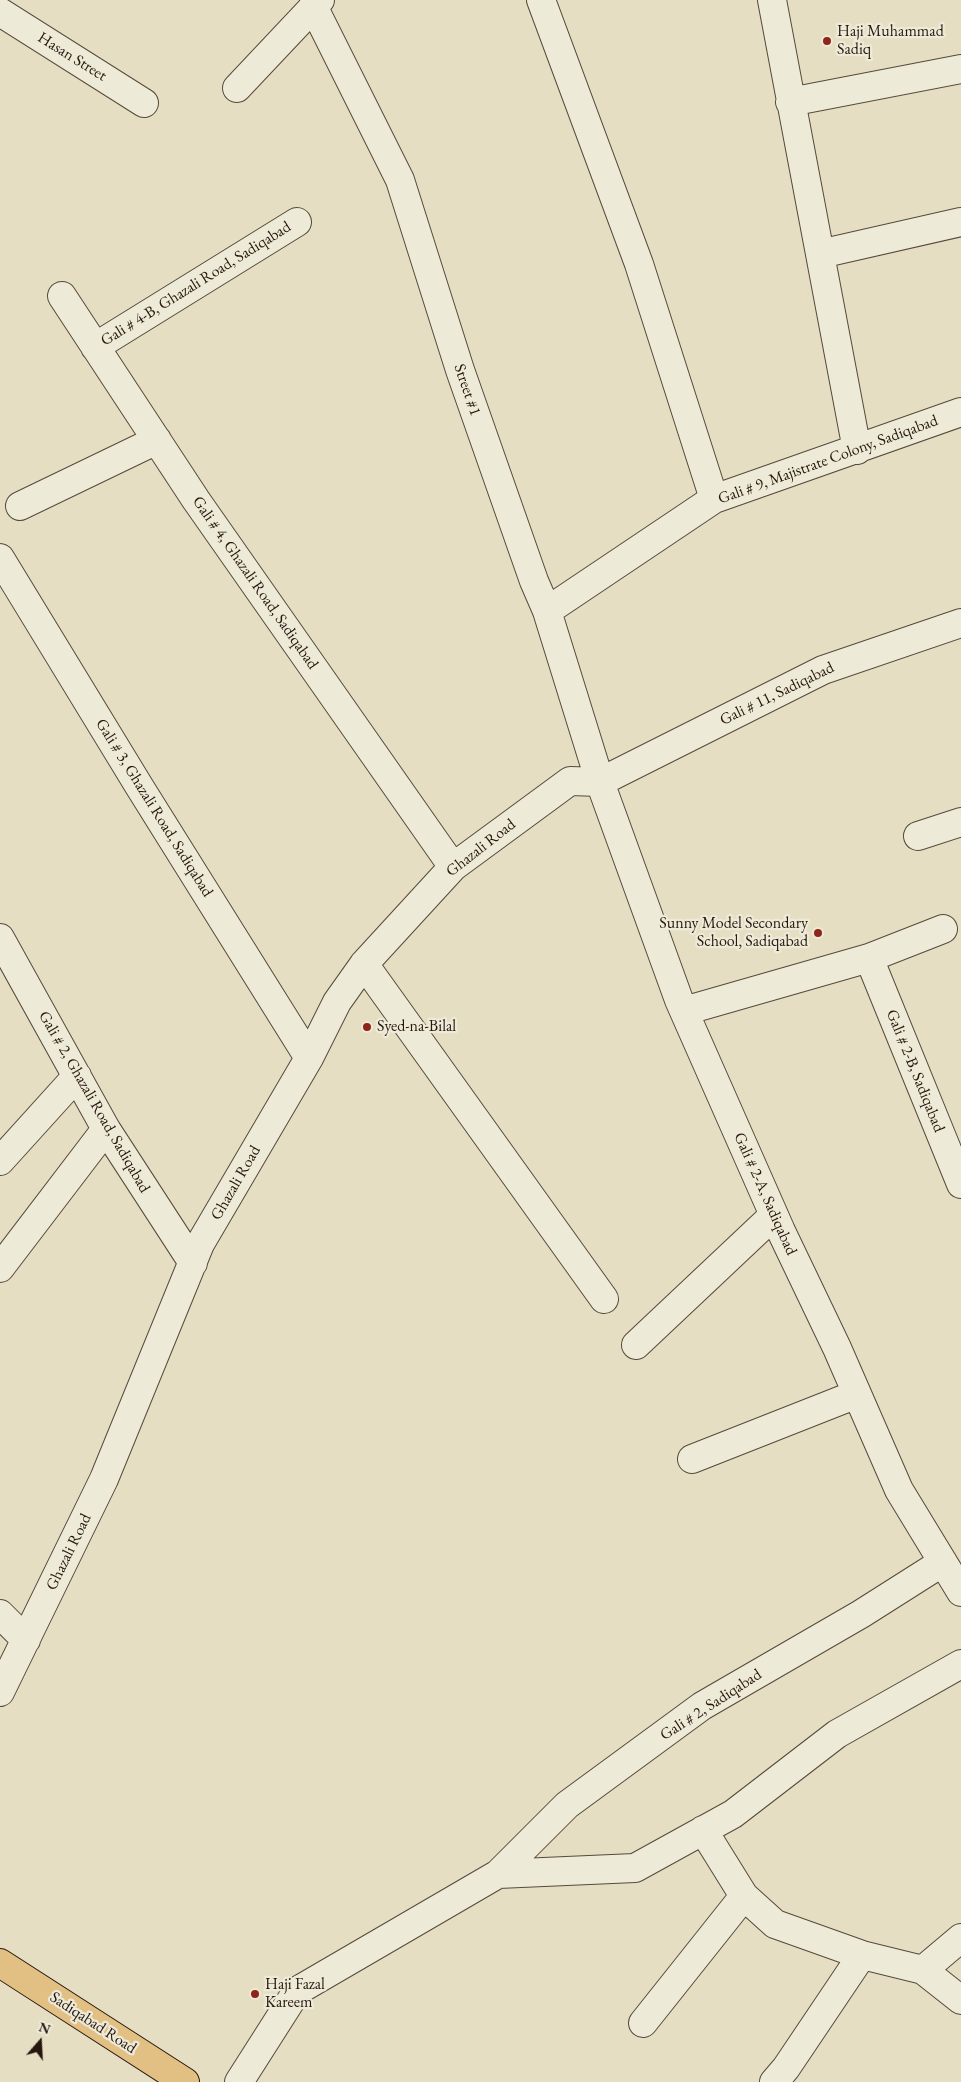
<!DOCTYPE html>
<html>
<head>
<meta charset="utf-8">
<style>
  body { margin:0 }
  #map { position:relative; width:961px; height:2082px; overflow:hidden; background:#e5dec3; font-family:"EB Garamond",serif }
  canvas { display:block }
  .north { position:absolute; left:15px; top:2017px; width:50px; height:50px; -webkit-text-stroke:4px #eeead8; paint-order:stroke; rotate:19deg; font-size:14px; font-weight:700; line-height:20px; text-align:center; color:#26170e }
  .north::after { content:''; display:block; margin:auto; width:18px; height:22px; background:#26170e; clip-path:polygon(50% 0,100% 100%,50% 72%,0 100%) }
</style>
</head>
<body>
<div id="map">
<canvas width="961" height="2082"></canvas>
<div class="north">N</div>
</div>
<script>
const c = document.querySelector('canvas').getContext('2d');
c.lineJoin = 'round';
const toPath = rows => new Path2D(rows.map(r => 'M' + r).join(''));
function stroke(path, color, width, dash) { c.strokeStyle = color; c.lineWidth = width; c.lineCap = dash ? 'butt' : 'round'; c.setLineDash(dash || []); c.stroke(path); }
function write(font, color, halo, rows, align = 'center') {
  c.font = font + ' "EB Garamond",serif'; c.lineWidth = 4.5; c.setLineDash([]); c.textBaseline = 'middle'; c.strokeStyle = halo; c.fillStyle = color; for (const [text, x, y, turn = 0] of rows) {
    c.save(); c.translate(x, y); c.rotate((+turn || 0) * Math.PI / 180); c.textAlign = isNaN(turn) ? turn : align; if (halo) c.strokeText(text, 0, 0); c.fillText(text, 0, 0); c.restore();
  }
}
const street = toPath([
  [541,0,639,264,714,499],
  [772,0,857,450],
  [313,6,400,180,460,370,534,581,547,611,600,782,679,1000,781,1231,837,1348,899,1490,961,1592],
  [0,12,144,103],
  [237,88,320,0],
  [790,102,961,69],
  [820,254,961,222],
  [62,296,196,500,453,867],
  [95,347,297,222],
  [20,506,157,440],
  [0,558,139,786,309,1058],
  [547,611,714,499,961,412],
  [918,836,961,822],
  [0,938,106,1129,193,1263],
  [869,958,943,929],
  [364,964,604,1299],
  [684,1011,869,958,961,1184],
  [0,1161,77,1076],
  [0,1268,106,1129],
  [636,1345,774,1215],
  [692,1459,857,1394],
  [0,1614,26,1640],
  [0,1692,104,1479,200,1244,309,1058,337,1002,364,964,453,867,570,781,600,782,823,670,961,623],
  [703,1830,744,1896,775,1924,862,1955,923,1970,961,2000],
  [498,1874,635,1868,733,1814,837,1734,961,1664],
  [923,1970,961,1938],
  [643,2023,744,1896],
  [239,2082,297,1991,498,1874,567,1805,702,1706,861,1614,943,1562],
  [774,2082,786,2068,862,1955]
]);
const primary = toPath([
  [0,1963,185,2082]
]);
stroke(street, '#56493b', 30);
stroke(primary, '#26170e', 30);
stroke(street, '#eeead8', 28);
stroke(primary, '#e2bf82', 28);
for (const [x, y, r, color] of [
  [827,41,5,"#8f2418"],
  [818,933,5,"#8f2418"],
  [367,1027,5,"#8f2418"],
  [255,1994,5,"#8f2418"]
]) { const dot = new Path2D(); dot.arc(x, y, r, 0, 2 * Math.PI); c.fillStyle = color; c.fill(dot); stroke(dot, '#eeead8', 2); }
write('16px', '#26170e', '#eeead8', [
  ["Haji Muhammad",837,32],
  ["Sadiq",837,50],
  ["Sunny Model Secondary",808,924,"right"],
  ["School, Sadiqabad",808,942,"right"],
  ["Syed-na-Bilal",377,1027],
  ["Haji Fazal",265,1985],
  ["Kareem",265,2003]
], 'left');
write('16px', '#26170e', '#eeead8', [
  ["Hasan Street",72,57,32],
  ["Gali # 4-B, Ghazali Road, Sadiqabad",196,284,-32],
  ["Street #1",467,390,71],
  ["Gali # 9, Majistrate Colony, Sadiqabad",828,460,-20],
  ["Gali # 4, Ghazali Road, Sadiqabad",255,583,55],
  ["Gali # 11, Sadiqabad",777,694,-26],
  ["Gali # 3, Ghazali Road, Sadiqabad",154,808,58],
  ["Ghazali Road",481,848,-38],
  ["Gali # 2-B, Sadiqabad",915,1071,68],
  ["Gali # 2, Ghazali Road, Sadiqabad",94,1102,60],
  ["Ghazali Road",236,1183,-60],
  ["Gali # 2-A, Sadiqabad",765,1194,66],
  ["Ghazali Road",69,1552,-64],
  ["Gali # 2, Sadiqabad",711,1705,-33],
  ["Sadiqabad Road",93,2023,33]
]);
</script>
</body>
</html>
